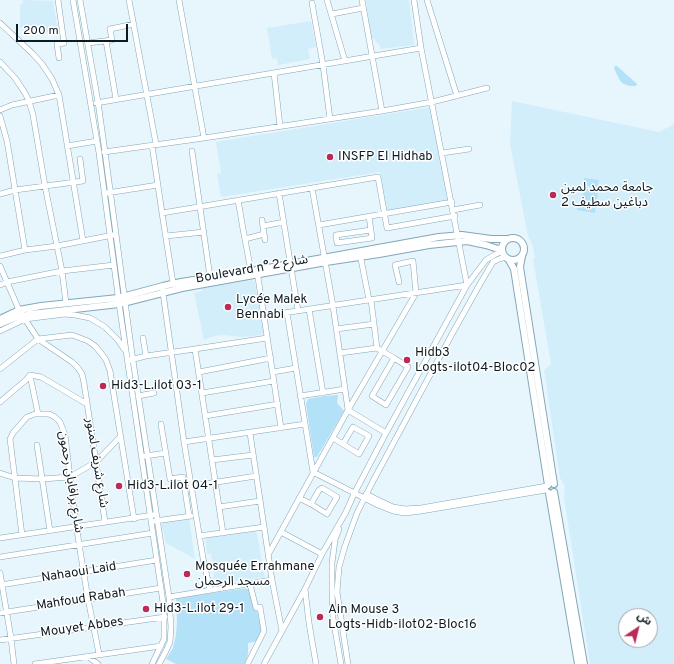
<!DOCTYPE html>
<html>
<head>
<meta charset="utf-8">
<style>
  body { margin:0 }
  #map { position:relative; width:674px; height:664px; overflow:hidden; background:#e7f5fd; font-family:Overpass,"Noto Sans Arabic",sans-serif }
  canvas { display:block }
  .north { position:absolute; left:618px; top:608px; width:40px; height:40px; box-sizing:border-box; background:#fff; border:1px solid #9ea4a6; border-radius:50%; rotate:35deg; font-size:11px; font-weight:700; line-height:16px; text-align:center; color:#0d1b21 }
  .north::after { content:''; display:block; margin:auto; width:14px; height:18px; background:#ba2b57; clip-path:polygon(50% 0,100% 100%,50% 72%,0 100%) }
  .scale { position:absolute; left:16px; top:24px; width:112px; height:18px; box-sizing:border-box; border:2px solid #0d1b21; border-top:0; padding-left:5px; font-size:12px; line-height:14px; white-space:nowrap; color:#0d1b21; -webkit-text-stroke:3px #fff; paint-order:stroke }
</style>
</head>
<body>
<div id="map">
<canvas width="674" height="664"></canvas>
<div class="north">ش</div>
<div class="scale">200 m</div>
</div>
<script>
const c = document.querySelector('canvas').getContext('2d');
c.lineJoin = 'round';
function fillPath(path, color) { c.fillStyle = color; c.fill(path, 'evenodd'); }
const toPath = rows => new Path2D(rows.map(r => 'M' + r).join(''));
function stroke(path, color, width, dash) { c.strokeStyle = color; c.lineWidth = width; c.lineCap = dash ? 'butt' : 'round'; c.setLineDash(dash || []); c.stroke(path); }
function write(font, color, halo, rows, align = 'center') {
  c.font = font + ' Overpass,"Noto Sans Arabic",sans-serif'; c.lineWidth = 3; c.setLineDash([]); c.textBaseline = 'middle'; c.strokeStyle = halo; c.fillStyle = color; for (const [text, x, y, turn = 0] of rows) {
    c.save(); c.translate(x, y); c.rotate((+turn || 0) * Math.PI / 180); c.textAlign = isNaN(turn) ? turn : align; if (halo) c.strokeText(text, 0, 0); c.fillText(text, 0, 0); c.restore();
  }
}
fillPath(toPath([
  [23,0,53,1,58,32,25,33,24,31,20,27,20,5,23,3],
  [366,0,409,0,414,45,380,49,380,45,375,41,375,39,371,39],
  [311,21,316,47,308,49,310,59,278,65,277,58,272,59,267,28],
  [512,101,659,132,674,124,674,664,590,664,564,498,565,486,560,478,544,370,551,364,533,259,535,258,533,246,528,236,510,144],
  [626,616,650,616,650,640,626,640],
  [431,107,448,201,387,211,380,172,221,197,217,174,221,173,216,142],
  [252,280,255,282,264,331,262,335,242,337,224,335,214,336,204,340,194,293,202,291,202,287],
  [189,518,195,559,166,543,161,522],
  [256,530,265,577,214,584,212,577,214,577,211,554,207,554,205,537]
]), '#d3eefb');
fillPath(toPath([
  [615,66,617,66,637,84,637,85,635,86,629,86,622,83,619,79,614,68],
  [584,178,599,180,598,185,600,185,599,189,583,184],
  [583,188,598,192,597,202,582,200],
  [579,203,596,205,595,213,577,210,576,205,579,205],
  [338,395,337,403,344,411,317,457,314,457,306,404,308,399,324,396],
  [249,588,254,610,257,611,262,631,257,641,248,643,248,654,245,664,176,664,166,659,173,648,176,635,177,622,176,598]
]), '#b3e1f8');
const minor = toPath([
  [58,0,64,43,57,44,59,58],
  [73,0,99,153,120,310,164,609,164,639,152,664],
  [80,0,98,102,105,152,132,354,169,597,171,627,170,642,166,651,159,664],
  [129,0,156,144],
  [179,0,204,138],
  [327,0,345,61],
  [362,0,382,111],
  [414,0,421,48,467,285],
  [427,0,457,96],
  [312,3,323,65,330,119],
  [332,14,363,8],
  [0,23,32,53,42,64,52,79,59,95,83,241],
  [106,41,116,99],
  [88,43,112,40,110,29,134,24],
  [0,62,15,78,25,93,29,101,33,115,45,186,62,271,66,303],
  [274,73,280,126],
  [96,103,421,48],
  [0,110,12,105,59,95],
  [0,116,7,141,25,250],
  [152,145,162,213,173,283],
  [67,146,97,141],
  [192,151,210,277],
  [104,152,204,138,382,111,432,102,487,88],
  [442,153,469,149],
  [312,188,333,306,348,410,386,433],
  [107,193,158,185],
  [279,193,298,311],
  [0,194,15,190,83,181,80,159],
  [238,200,243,229,251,271],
  [453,210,480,205],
  [162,213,378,177,387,228,455,216],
  [369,216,372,238,337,243,336,235,371,230],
  [262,220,265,240],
  [319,225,452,202],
  [263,226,284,222],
  [166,236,204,232],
  [245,239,264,234],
  [360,254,369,300],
  [0,256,25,250,57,246,113,235],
  [0,266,19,310,38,339,72,362,78,368,82,374,84,383,105,522],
  [257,271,281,428],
  [0,285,7,282,62,271,114,265],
  [163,286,163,293,184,442,203,558,210,590],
  [371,300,377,348],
  [309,309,323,393],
  [287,313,313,472,378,505,393,511,405,513,421,511,546,490],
  [264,316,467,285],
  [336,329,374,324],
  [0,331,25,319,65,314,75,315,90,318,105,327,118,340,124,349],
  [143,338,146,356],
  [195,349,223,533],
  [340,353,377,348,382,351,394,358,408,367,386,405,372,396,394,358],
  [130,360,146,356,195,349,267,338],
  [0,369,38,339,72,335,88,341,95,346,101,353,106,360,110,371,134,519],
  [199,372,271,358],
  [273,372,296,368],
  [30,375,38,414],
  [202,393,274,381],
  [138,396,154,393],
  [300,396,345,389],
  [0,402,26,380,30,375,41,377,87,404],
  [205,416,278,404],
  [161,424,170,479,183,477,189,516],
  [250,433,272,580,282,631],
  [333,438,359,454,369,436,353,427,343,444],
  [184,442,305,424],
  [37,445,50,531],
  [145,456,166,453],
  [212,460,253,455],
  [0,473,15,478,42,479,70,477,96,462,120,437],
  [191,486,256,476],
  [366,494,380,501,393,507,405,509,421,508,547,486],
  [299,498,311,504,327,514,337,497,322,488,319,490,311,504],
  [219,507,260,501],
  [155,521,191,516],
  [339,529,335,540,332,563,332,590,333,618,341,664],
  [281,532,322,554],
  [22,535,10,439,13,433,27,417,35,414,49,414,55,417,60,422,65,435,70,477,79,544,88,599,99,654],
  [199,536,264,527],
  [0,538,153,515],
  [268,555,348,410,416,293,413,261,395,265,399,282],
  [0,557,153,533],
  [0,573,11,638,14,664],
  [0,585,157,560],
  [305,589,309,623,316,664],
  [169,597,272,580],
  [0,613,161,588],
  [0,640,165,617],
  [87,656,98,664],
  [248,663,264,631,260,607,256,608,250,584],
  [35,664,161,646],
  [264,664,305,589,322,554,346,512,354,494,386,433,467,285,486,260,496,254,502,252],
  [348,664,337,592,339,567,345,546,357,513,372,483,452,334,480,284,493,262,499,259,506,257]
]);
const major = toPath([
  '502 249a11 11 0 1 1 22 0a11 11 0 1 1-22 0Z',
  [522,256,520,267,554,484],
  [509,260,514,269,548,485],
  [0,319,19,310,41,306,118,298,163,286,181,282,251,271,439,237,462,235,491,239,506,239],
  [0,324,14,318,31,314,119,304,182,288,326,262,379,254,429,245,467,241,486,245,498,249,502,248],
  [554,492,584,664],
  [549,493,578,664]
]);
stroke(minor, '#83a7b8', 6);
stroke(major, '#83a7b8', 8);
stroke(minor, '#fff', 5);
stroke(major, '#fff', 6);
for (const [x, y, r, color] of [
  [330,157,4,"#ba2b57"],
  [553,195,4,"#ba2b57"],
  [228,307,4,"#ba2b57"],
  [407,360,4,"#ba2b57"],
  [103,386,4,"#ba2b57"],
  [119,486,4,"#ba2b57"],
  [187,574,4,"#ba2b57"],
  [146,609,4,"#ba2b57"],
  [320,617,4,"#ba2b57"]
]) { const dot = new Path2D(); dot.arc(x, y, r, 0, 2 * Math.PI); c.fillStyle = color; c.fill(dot); stroke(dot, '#fff', 1.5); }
write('13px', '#0d1b21', '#fff', [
  ["INSFP El Hidhab",338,157],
  ["جامعة محمد لمين",561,188],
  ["دباغين سطيف 2",561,203],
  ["Lycée Malek",236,300],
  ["Bennabi",236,315],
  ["Hidb3",415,353],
  ["Logts-ilot04-Bloc02",415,368],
  ["Hid3-L.ilot 03-1",111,386],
  ["Hid3-L.ilot 04-1",127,486],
  ["Mosquée Errahmane",195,567],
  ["مسجد الرحمان",195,582],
  ["Hid3-L.ilot 29-1",154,609],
  ["Ain Mouse 3",328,610],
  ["Logts-Hidb-ilot02-Bloc16",328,625]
], 'left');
write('13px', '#0d1b21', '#fff', [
  ["Boulevard n° شارع 2",252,270,-10],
  ["شارع شريف لمنور",96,463,81],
  ["شارع برافابان رحمون",70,482,81],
  ["Nahaoui Laid",79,573,-9],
  ["Mahfoud Rabah",81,600,-9],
  ["Mouyet Abbes",82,628,-8]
]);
</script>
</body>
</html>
